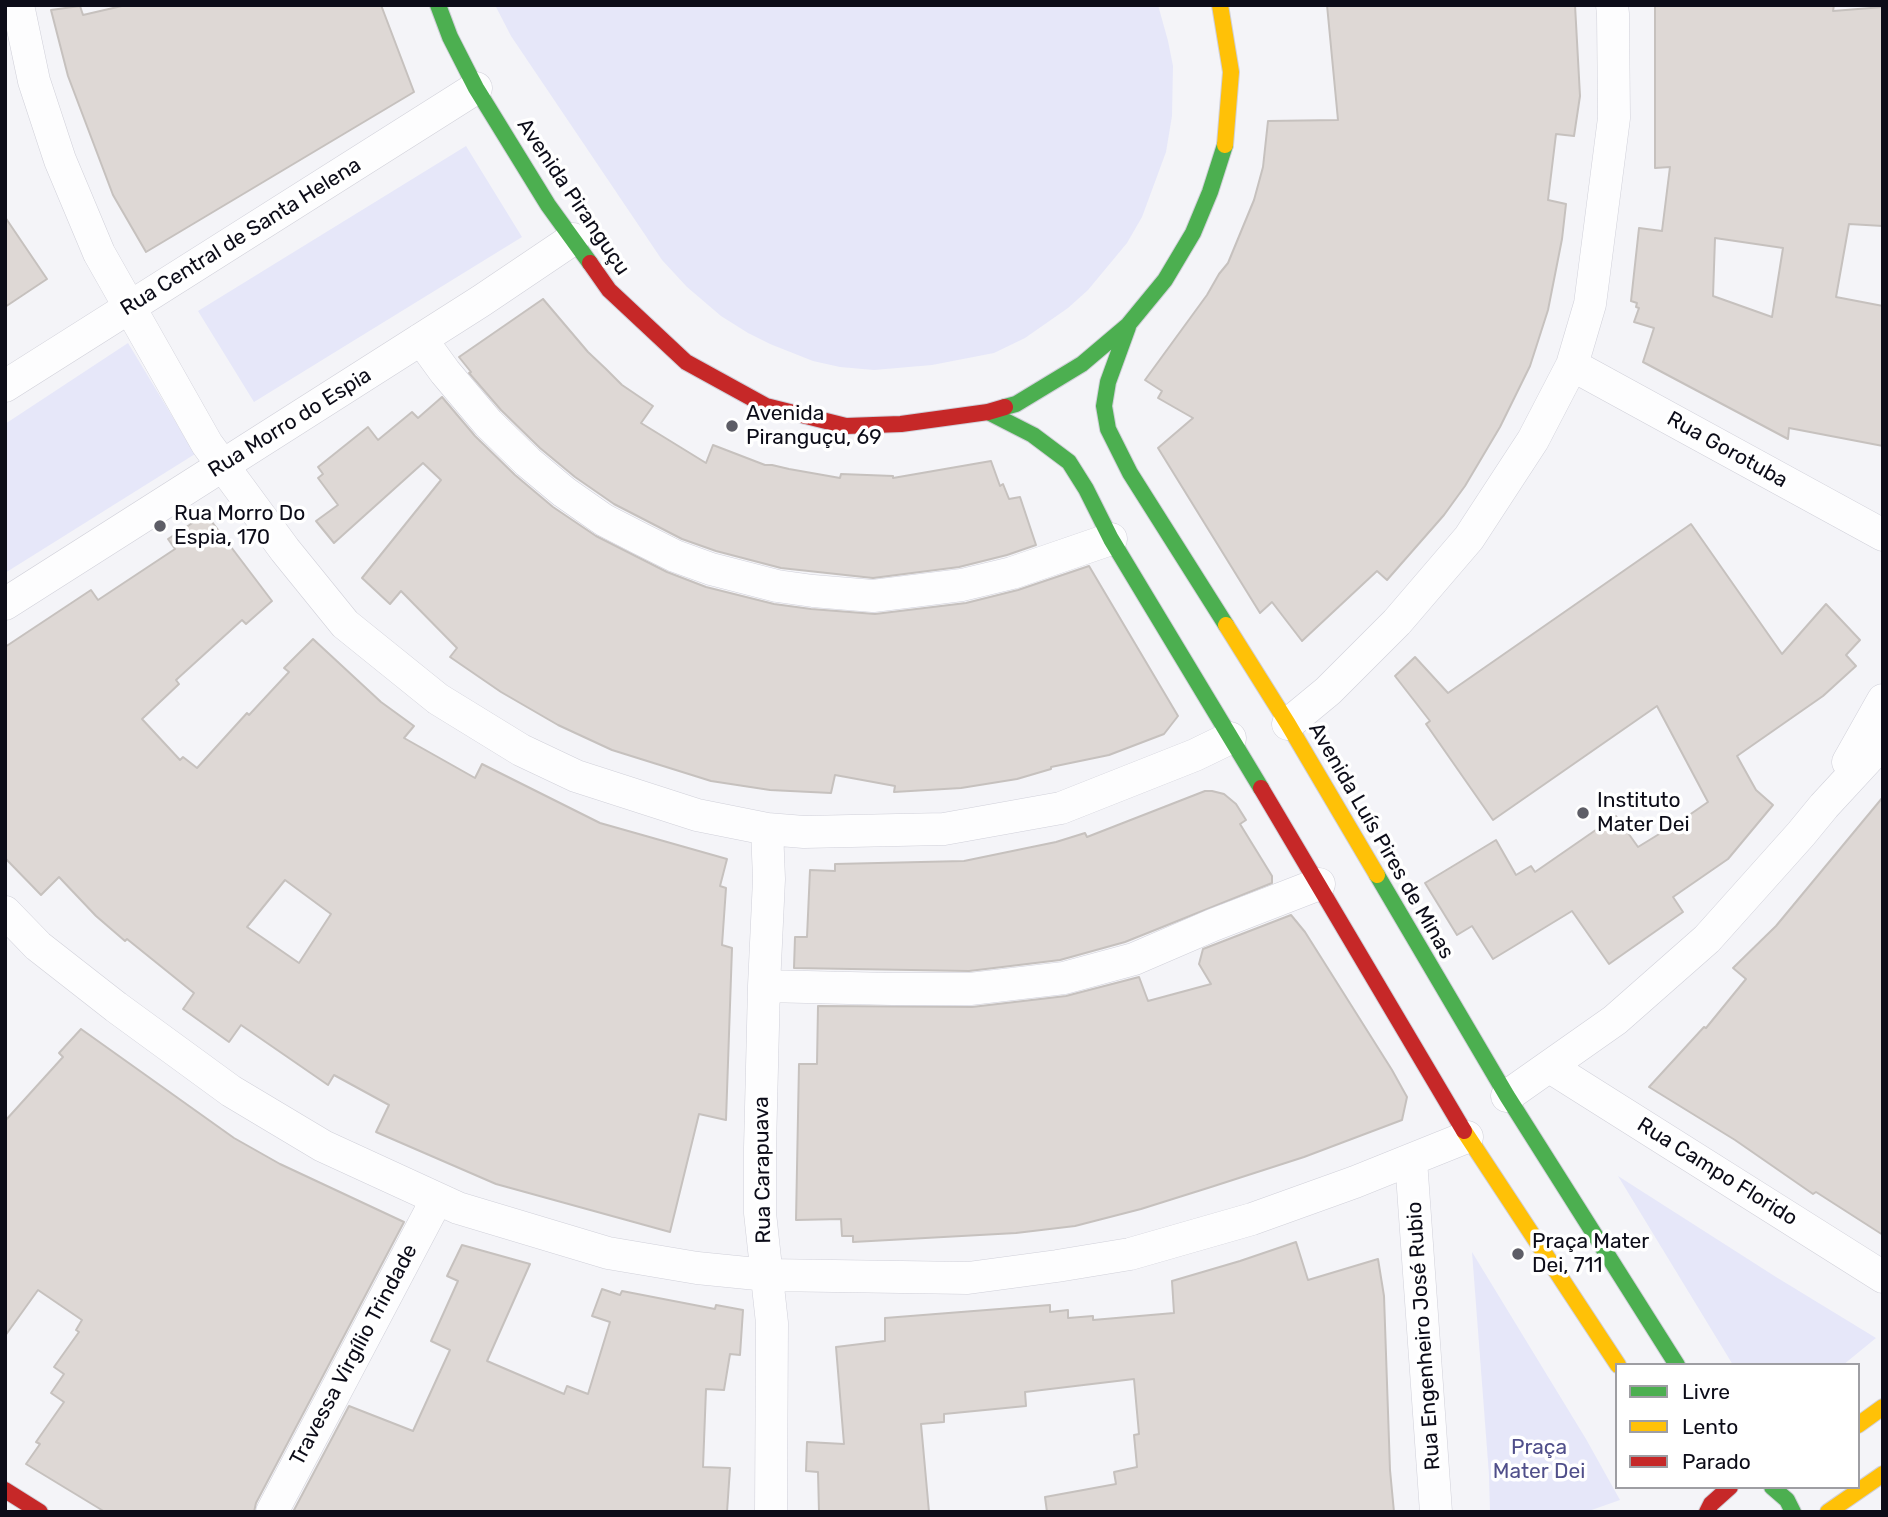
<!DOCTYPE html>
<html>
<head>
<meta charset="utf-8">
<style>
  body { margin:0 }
  #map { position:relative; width:1888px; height:1517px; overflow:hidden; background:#f4f4f8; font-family:Rubik,sans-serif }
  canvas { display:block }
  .frame { position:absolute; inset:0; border:7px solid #0c0c18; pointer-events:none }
  .legend { position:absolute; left:1615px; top:1363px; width:245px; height:126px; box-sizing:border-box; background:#fff; border:2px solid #9e9ea3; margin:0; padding:9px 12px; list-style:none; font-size:21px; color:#0c0c18 }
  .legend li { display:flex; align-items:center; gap:14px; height:35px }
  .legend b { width:35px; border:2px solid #9e9ea3 }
</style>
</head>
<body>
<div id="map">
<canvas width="1888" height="1517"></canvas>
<div class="frame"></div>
<ul class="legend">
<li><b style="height:9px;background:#4caf50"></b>Livre</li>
<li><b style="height:9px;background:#ffc107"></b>Lento</li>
<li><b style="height:9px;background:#c62828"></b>Parado</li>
</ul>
</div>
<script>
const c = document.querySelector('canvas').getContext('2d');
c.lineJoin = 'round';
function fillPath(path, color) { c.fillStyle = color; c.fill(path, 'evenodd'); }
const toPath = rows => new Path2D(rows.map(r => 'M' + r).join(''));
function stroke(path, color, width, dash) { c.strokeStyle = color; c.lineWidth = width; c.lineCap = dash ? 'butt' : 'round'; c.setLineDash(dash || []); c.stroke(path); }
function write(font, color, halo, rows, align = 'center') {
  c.font = font + ' Rubik,sans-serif'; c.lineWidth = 7; c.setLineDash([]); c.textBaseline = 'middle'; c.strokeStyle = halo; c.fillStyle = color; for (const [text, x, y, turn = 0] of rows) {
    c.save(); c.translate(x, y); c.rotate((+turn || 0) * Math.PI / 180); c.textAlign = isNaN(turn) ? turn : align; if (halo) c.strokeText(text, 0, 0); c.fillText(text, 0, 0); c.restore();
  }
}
fillPath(toPath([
  [495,5,1158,5,1168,41,1173,66,1172,116,1166,152,1142,217,1127,243,1088,290,1068,308,1025,338,994,353,932,365,874,370,840,367,813,361,770,344,748,333,721,316,687,287,662,260,511,36],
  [466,146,522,237,254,402,198,311],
  [128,343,195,454,5,573,5,424],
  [1618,1176,1776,1277,1876,1338,1843,1365,1733,1365],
  [1472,1252,1586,1439,1620,1500,1586,1512,1490,1512,1489,1475]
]), '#e6e7f9');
const building = toPath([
  [126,5,381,5,414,92,146,252,113,195,68,76,51,10,80,6,83,15,126,5],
  [1327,5,1575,5,1580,96,1574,136,1556,134,1548,200,1566,204,1562,239,1548,310,1530,366,1500,427,1465,486,1444,515,1387,580,1377,571,1302,641,1272,602,1260,613,1158,448,1193,418,1158,398,1162,391,1145,380,1207,295,1219,274,1228,263,1254,200,1263,167,1268,121,1338,120,1327,5],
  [1655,5,1834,5,1833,11,1883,7,1883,226,1849,224,1836,297,1883,306,1883,446,1789,428,1788,439,1643,362,1654,328,1634,322,1639,308,1636,307,1637,303,1631,301,1639,228,1662,231,1670,167,1655,168,1655,5],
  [1715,238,1783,248,1772,317,1713,296,1715,238],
  [5,217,47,279,5,307,5,217],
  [543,299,588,352,606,369,622,385,653,406,641,423,706,463,713,445,765,465,772,465,789,469,840,478,841,474,893,476,893,478,991,461,1000,486,1003,484,1009,499,1020,497,1036,545,1007,555,959,567,873,578,781,568,716,551,682,539,614,504,575,477,540,448,501,410,469,373,471,372,459,357,543,299],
  [442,397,475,436,515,475,553,507,596,536,667,572,706,587,774,604,811,609,875,614,966,603,1018,590,1089,566,1178,716,1164,734,1109,755,1051,767,1051,769,1017,779,961,788,894,792,895,786,835,775,831,793,770,790,711,781,612,750,558,725,501,692,450,657,457,648,401,591,390,604,362,578,441,480,423,463,334,543,316,521,338,505,318,478,323,474,318,467,368,427,378,440,412,412,418,418,442,397],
  [206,514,272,601,246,624,242,620,176,680,179,684,142,719,180,760,183,757,197,768,247,713,249,715,289,672,284,668,313,639,381,702,414,726,404,738,475,778,482,764,600,823,727,859,720,886,726,888,722,945,732,948,726,1120,699,1114,670,1232,496,1184,376,1132,389,1105,334,1075,328,1085,241,1025,229,1042,183,1009,194,993,127,939,125,941,96,916,59,877,41,895,5,858,5,647,91,590,98,600,175,549,168,539,206,514],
  [285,880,331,914,299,963,247,927,285,880],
  [1691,524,1782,654,1826,604,1860,640,1846,655,1856,666,1823,696,1737,756,1756,790,1773,805,1728,859,1673,897,1683,912,1609,964,1572,911,1493,959,1472,926,1457,935,1425,883,1496,840,1516,875,1531,866,1535,872,1616,816,1638,847,1682,820,1708,802,1657,706,1493,820,1426,724,1430,721,1395,676,1415,657,1448,693,1691,524],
  [1205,791,1212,791,1224,794,1236,804,1246,820,1240,824,1272,876,1272,883,1125,942,1060,960,969,971,794,968,795,937,807,937,810,870,835,871,835,864,964,861,1056,842,1085,833,1087,837,1205,791],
  [1883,797,1883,1235,1816,1192,1813,1194,1735,1140,1649,1087,1704,1027,1706,1028,1746,979,1733,968,1776,926,1883,797],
  [1291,915,1305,932,1392,1070,1407,1097,1402,1120,1304,1157,1211,1187,1141,1209,1075,1226,1016,1233,853,1242,853,1236,842,1236,841,1219,796,1220,799,1064,817,1064,818,1006,972,1007,1066,996,1139,977,1148,1001,1211,984,1199,964,1203,949,1291,915],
  [81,1029,234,1138,280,1164,404,1222,256,1503,254,1512,105,1512,26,1464,40,1444,36,1442,64,1402,51,1393,64,1374,54,1367,79,1332,76,1330,82,1320,38,1290,5,1336,5,1121,63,1057,59,1053,81,1029],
  [1296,1242,1308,1280,1378,1259,1384,1296,1390,1470,1394,1512,1047,1512,1045,1497,1116,1484,1114,1472,1137,1467,1134,1435,1139,1434,1134,1379,1025,1392,1026,1406,944,1414,944,1422,921,1424,929,1512,819,1512,818,1472,806,1471,807,1442,844,1444,836,1347,885,1341,885,1318,1050,1305,1050,1312,1068,1310,1068,1318,1093,1316,1093,1320,1174,1313,1172,1281,1240,1261,1296,1242],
  [462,1245,530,1264,487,1361,564,1394,567,1386,588,1394,610,1322,592,1316,602,1289,620,1295,622,1291,715,1309,716,1305,743,1310,740,1355,730,1354,724,1390,706,1389,703,1467,730,1468,727,1512,293,1512,349,1406,413,1431,450,1350,431,1341,458,1281,447,1276,462,1245]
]);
fillPath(building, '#ded8d5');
stroke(building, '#c6c1be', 2);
const street = toPath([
  [18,5,34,81,60,160,99,253,207,444,285,550,345,624,438,699,521,750,576,776,697,815,767,829,804,832,944,829,1061,808,1195,755,1230,738],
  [421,339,445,372,488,423,528,462,564,492,604,520,641,539,675,556,711,569,777,586,813,591,873,596,962,585,1012,573,1111,539],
  [1572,365,1883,535],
  [5,386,476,88],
  [5,604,481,301,573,239],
  [1288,724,1328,691,1397,622,1469,538,1533,440,1572,365,1590,304,1614,118,1613,14,1612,5],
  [1848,762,1883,700],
  [767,829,769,879,764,986,760,1148,760,1213,772,1323,771,1512],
  [5,912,38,946,116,1007,231,1091,323,1146,458,1208,608,1253,697,1268,767,1275,968,1278,1057,1266,1130,1254,1252,1219,1355,1182,1467,1137],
  [764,986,892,989,970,989,1064,978,1134,959,1213,925,1319,884],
  [1550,1067,1883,1277],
  [1507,1096,1615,1020,1707,939,1801,834,1824,806,1883,742],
  [1411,1160,1436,1512],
  [272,1512,437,1199]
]);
const fast = toPath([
  [438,5,450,37,476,88,548,205,590,263],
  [1128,327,1108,382,1104,406,1108,429,1130,473,1226,625],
  [1005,407,1016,404,1082,364,1128,325,1165,280,1193,233,1210,192,1225,145],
  [988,412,1033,435,1069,462,1086,489,1111,539,1261,788],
  [1377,875,1507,1096,1677,1365],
  [1772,1487,1787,1500,1793,1512]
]);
const slow = toPath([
  [1220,5,1231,72,1225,145],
  [1226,625,1288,724,1377,875],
  [1464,1131,1618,1365],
  [1858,1425,1883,1407],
  [1828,1512,1883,1474]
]);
const jam = toPath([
  [590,263,609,290,686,362,766,406,846,426,901,424,988,412,1005,407],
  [1261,788,1464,1131],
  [5,1490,40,1512],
  [1707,1512,1711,1504,1730,1487]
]);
stroke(street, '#d0d0d9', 33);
stroke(fast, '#d0d0d9', 18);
stroke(slow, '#d0d0d9', 18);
stroke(jam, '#d0d0d9', 18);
stroke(street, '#fdfdfe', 32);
stroke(fast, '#4caf50', 16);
stroke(slow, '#ffc107', 16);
stroke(jam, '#c62828', 16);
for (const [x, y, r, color] of [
  [732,426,7,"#5d5d66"],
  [160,526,7,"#5d5d66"],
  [1583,813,7,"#5d5d66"],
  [1518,1254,7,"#5d5d66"]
]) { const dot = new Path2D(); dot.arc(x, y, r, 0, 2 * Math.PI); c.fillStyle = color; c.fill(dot); stroke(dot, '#fff', 2.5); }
write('21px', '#0c0c18', '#fff', [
  ["Avenida Piranguçu",573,197,56],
  ["Rua Central de Santa Helena",241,237,-32],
  ["Rua Morro do Espia",290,423,-32],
  ["Rua Gorotuba",1727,450,29],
  ["Avenida Luís Pires de Minas",1381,841,60],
  ["Rua Carapuava",763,1170,-91],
  ["Rua Campo Florido",1717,1172,32],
  ["Rua Engenheiro José Rubio",1424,1336,-94],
  ["Travessa Virgílio Trindade",354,1355,-62]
]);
write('21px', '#0c0c18', '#fff', [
  ["Avenida",746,414],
  ["Piranguçu, 69",746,438],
  ["Rua Morro Do",174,514],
  ["Espia, 170",174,538],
  ["Instituto",1597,801],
  ["Mater Dei",1597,825],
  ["Praça Mater",1532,1242],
  ["Dei, 711",1532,1266]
], 'left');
write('21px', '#504f8a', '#fff', [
  ["Praça",1539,1448],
  ["Mater Dei",1539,1472]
]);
</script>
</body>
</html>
